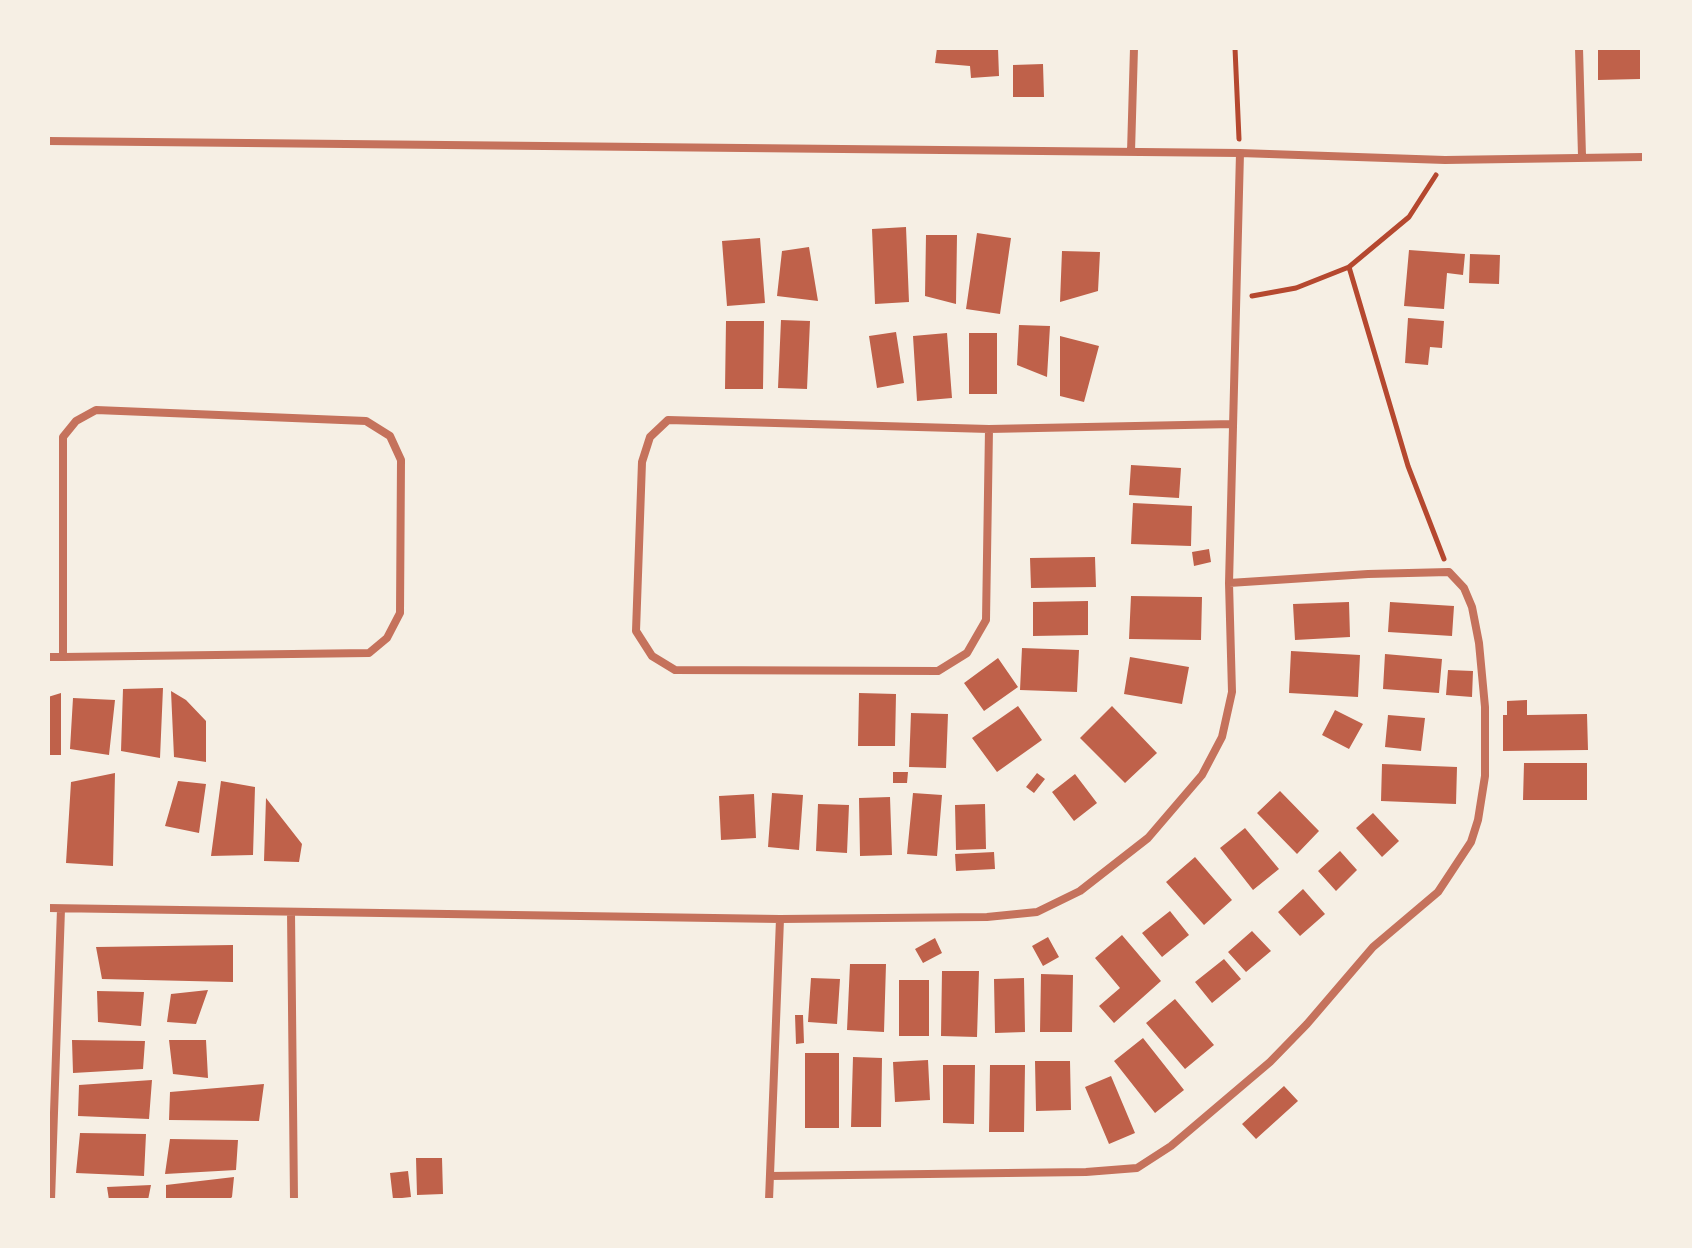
<!DOCTYPE html>
<html>
<head>
<meta charset="utf-8">
<style>
  body { margin:0 }
  #map { position:relative; width:1692px; height:1248px; overflow:hidden; background:#f6efe4; font-family:"IBM Plex Sans",sans-serif }
  canvas { display:block }
  .frame { position:absolute; inset:0; border:50px solid #f6efe4; pointer-events:none }
</style>
</head>
<body>
<div id="map">
<canvas width="1692" height="1248"></canvas>
<div class="frame"></div>
</div>
<script>
const c = document.querySelector('canvas').getContext('2d');
c.lineJoin = 'round';
function fillPath(path, color) { c.fillStyle = color; c.fill(path, 'evenodd'); }
const toPath = rows => new Path2D(rows.map(r => 'M' + r).join(''));
function stroke(path, color, width, dash) { c.strokeStyle = color; c.lineWidth = width; c.lineCap = dash ? 'butt' : 'round'; c.setLineDash(dash || []); c.stroke(path); }
fillPath(toPath([
  [937,48,998,48,999,76,971,78,970,66,935,63],
  [1598,48,1640,48,1640,79,1598,80],
  [1043,64,1044,97,1013,97,1013,65],
  [906,227,909,302,875,304,872,229],
  [977,233,1011,238,1000,314,966,309],
  [926,235,957,235,956,304,925,296],
  [760,238,765,303,727,306,722,241],
  [809,247,818,301,777,296,782,251],
  [1409,250,1465,254,1463,275,1447,273,1444,309,1404,306],
  [1062,251,1100,252,1098,291,1060,302],
  [1470,254,1500,255,1499,284,1469,283],
  [1408,318,1444,321,1442,348,1430,347,1428,365,1405,363],
  [781,320,810,321,807,389,778,388],
  [726,321,764,321,763,389,725,389],
  [1019,325,1050,326,1047,377,1017,365],
  [896,332,904,383,877,388,869,336],
  [947,333,952,398,917,401,913,336],
  [969,333,997,333,997,394,969,394],
  [1060,336,1099,346,1084,402,1060,396],
  [1131,465,1181,468,1179,498,1129,495],
  [1133,503,1192,506,1191,546,1131,544],
  [1209,549,1211,562,1194,566,1192,552],
  [1095,557,1096,587,1031,588,1030,558],
  [1131,596,1202,597,1201,640,1129,639],
  [1088,601,1088,635,1033,636,1033,602],
  [1349,602,1350,637,1295,640,1293,604],
  [1390,602,1454,606,1452,636,1388,632],
  [1022,648,1079,650,1077,692,1020,690],
  [1291,651,1360,655,1358,697,1289,693],
  [1385,654,1442,659,1439,693,1383,689],
  [1130,657,1189,667,1182,704,1124,694],
  [998,658,1018,687,984,711,964,683],
  [1448,670,1473,671,1472,697,1446,695],
  [163,688,160,758,121,751,123,689],
  [171,691,186,700,206,721,206,762,174,757],
  [61,693,61,755,48,755,48,697],
  [859,693,896,694,895,746,858,746],
  [73,698,115,700,109,755,70,749],
  [1527,700,1527,715,1587,714,1588,750,1503,751,1503,715,1507,715,1507,701],
  [1018,706,1042,740,997,772,972,738],
  [1112,706,1157,753,1125,783,1080,738],
  [1335,710,1363,724,1349,749,1322,735],
  [911,713,948,714,946,768,909,767],
  [1388,715,1425,718,1421,751,1385,747],
  [1524,763,1587,763,1587,800,1523,800],
  [1382,764,1457,767,1456,804,1381,801],
  [893,772,908,772,907,783,893,783],
  [115,773,113,866,66,863,71,782],
  [1037,773,1045,779,1034,793,1026,787],
  [1075,774,1097,803,1074,821,1052,792],
  [178,781,206,784,199,833,165,826],
  [221,781,255,787,253,855,211,856],
  [1280,791,1319,831,1297,854,1257,813],
  [772,793,803,795,799,850,768,847],
  [913,793,942,795,937,856,907,854],
  [754,794,756,838,721,840,719,796],
  [890,797,892,855,860,856,859,798],
  [266,798,302,844,299,862,264,861],
  [818,804,849,805,847,853,816,851],
  [985,804,986,849,956,850,955,805],
  [1373,813,1399,841,1382,857,1356,828],
  [1245,828,1279,869,1253,890,1220,848],
  [1340,851,1357,870,1336,891,1318,871],
  [994,852,995,869,956,871,955,854],
  [1195,857,1232,900,1204,925,1166,882],
  [1303,889,1325,914,1300,936,1278,912],
  [1170,911,1189,935,1162,957,1142,933],
  [1252,931,1271,951,1246,972,1228,952],
  [1122,935,1161,981,1114,1023,1099,1006,1120,988,1095,958],
  [1048,937,1059,957,1043,966,1032,946],
  [935,938,942,953,923,963,915,949],
  [233,945,233,982,102,979,96,947],
  [1224,959,1241,979,1212,1003,1195,982],
  [850,964,886,964,884,1032,847,1030],
  [942,971,979,971,977,1037,941,1036],
  [1041,974,1073,975,1072,1032,1040,1032],
  [811,978,840,979,837,1024,808,1022],
  [1024,978,1025,1032,995,1033,994,979],
  [899,980,929,980,929,1036,899,1036],
  [208,990,196,1024,167,1022,171,994],
  [97,991,144,992,141,1026,98,1022],
  [1175,999,1214,1045,1185,1069,1146,1023],
  [795,1015,803,1015,804,1043,796,1044],
  [1143,1038,1184,1090,1155,1113,1114,1061],
  [72,1040,145,1041,143,1069,73,1073],
  [169,1040,206,1040,208,1078,173,1074],
  [805,1053,839,1053,839,1128,805,1128],
  [853,1057,882,1058,881,1127,851,1127],
  [928,1060,930,1100,895,1102,893,1062],
  [1035,1061,1070,1061,1071,1110,1036,1111],
  [943,1065,975,1065,974,1124,943,1123],
  [990,1065,1025,1065,1024,1132,989,1132],
  [1111,1076,1135,1133,1109,1144,1085,1087],
  [152,1080,149,1119,78,1116,79,1085],
  [264,1084,259,1121,169,1120,170,1092],
  [1284,1086,1298,1101,1256,1139,1242,1124],
  [80,1133,146,1134,144,1176,76,1173],
  [170,1139,238,1140,236,1170,165,1174],
  [416,1158,442,1158,443,1194,417,1195],
  [408,1171,411,1197,393,1199,390,1173],
  [234,1177,232,1197,229,1200,166,1200,166,1185],
  [151,1185,148,1200,109,1200,107,1187]
]), '#bf614a');
stroke(toPath([
  [1235,48,1239,139],
  [1349,267,1408,466,1444,559],
  [1252,296,1296,288,1349,267,1409,217,1436,175]
]), '#b5482f', 5);
stroke(toPath([
  [1579,48,1582,156],
  [48,141,1240,153,1445,160,1644,157],
  [1131,152,1134,48],
  [989,429,986,620,967,653,938,671,675,670,652,656,636,631,642,462,650,437,668,420,989,429,1233,424],
  [48,657,63,657,369,653,387,638,400,613,401,460,390,436,366,421,96,410,76,421,63,437,63,657],
  [48,908,780,919,987,917,1037,912,1080,891,1148,838,1202,775,1222,737,1232,692,1229,583,1240,153],
  [291,912,294,1200],
  [770,1176,1086,1172,1137,1168,1171,1146,1270,1062,1307,1024,1373,947,1438,892,1471,842,1478,820,1485,776,1485,707,1479,643,1472,607,1464,588,1449,572,1368,574,1229,583],
  [51,1200,61,909],
  [769,1200,780,919]
]), '#c5725c', 8);
</script>
</body>
</html>
